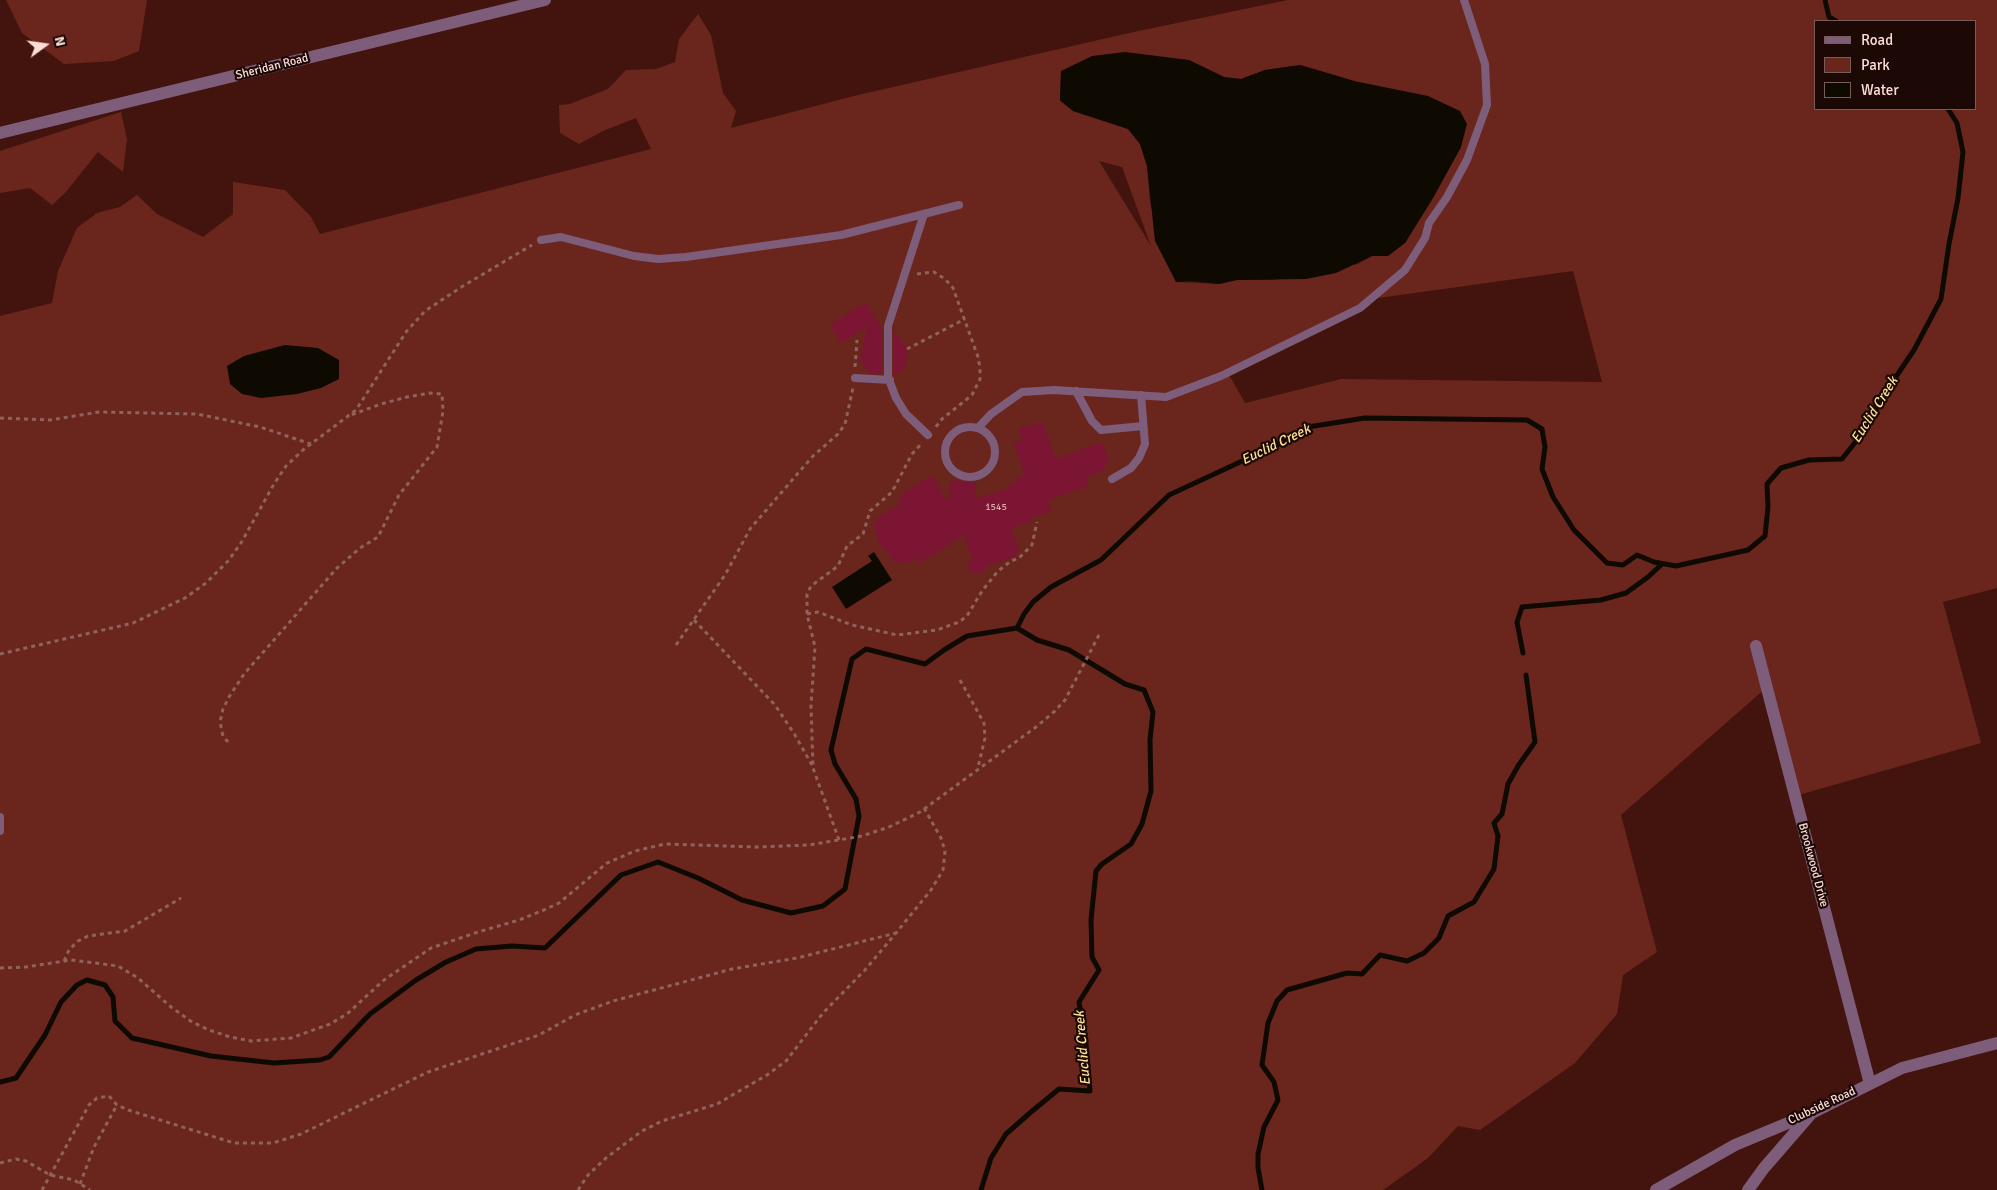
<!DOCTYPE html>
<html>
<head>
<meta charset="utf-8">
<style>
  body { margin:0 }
  #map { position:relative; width:1997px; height:1190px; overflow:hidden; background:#43140d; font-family:Signika,sans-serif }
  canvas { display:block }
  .legend { position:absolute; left:1814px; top:20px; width:162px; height:90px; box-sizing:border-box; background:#1c0805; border:1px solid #765d59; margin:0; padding:6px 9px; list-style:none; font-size:15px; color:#feddd7 }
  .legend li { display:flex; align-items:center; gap:10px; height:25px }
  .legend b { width:25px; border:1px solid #765d59 }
  .north { position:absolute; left:20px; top:20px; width:50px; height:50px; -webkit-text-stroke:4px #1c0805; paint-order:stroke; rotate:76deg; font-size:14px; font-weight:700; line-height:20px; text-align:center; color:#feddd7 }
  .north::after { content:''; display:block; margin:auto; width:18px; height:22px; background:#feddd7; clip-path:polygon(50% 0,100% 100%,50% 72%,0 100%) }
</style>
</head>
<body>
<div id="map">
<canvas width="1997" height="1190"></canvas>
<ul class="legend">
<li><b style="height:6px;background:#7e5d7b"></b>Road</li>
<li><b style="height:14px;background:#6a261d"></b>Park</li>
<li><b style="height:14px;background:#0f0a01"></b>Water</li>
</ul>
<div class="north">N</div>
</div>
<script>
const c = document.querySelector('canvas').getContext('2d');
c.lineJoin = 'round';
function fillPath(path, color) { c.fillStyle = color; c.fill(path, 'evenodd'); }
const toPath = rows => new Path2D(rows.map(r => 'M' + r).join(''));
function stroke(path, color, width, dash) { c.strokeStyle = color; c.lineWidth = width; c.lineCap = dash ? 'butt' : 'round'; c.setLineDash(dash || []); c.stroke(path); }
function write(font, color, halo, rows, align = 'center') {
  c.font = font + ' Signika,sans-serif'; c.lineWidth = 4.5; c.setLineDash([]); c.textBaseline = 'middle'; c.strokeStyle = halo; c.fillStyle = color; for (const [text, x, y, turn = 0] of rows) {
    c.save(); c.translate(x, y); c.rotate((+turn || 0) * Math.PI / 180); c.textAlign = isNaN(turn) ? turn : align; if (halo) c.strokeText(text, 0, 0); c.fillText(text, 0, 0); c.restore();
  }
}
fillPath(toPath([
  [6,0,147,0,139,51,114,61,64,64,22,33],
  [1288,0,1997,0,1997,588,1943,602,1981,743,1795,796,1766,688,1621,815,1657,952,1623,975,1617,1014,1575,1063,1480,1130,1458,1126,1428,1158,1383,1190,0,1190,0,316,52,303,58,271,77,228,97,213,120,207,137,195,157,214,203,237,233,214,233,182,285,190,311,217,320,234,651,149,636,118,603,131,579,144,560,133,559,105,570,104,608,89,626,70,656,69,675,62,679,39,698,14,711,35,723,93,736,111,731,128,854,96,1129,33],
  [1816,21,1976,21,1976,109,1816,109],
  [1189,60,1224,77,1241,79,1265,70,1301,65,1354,81,1461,147,1433,198,1405,243,1388,255,1372,256,1358,264,1273,280,1237,280,1219,284,1176,282,1150,203,1147,166,1140,144,1128,129,1073,111,1060,101,1061,71],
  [1099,161,1122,167,1151,246],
  [1573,271,1602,382,1341,379,1245,403,1228,373,1371,299],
  [121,112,127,139,123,172,98,152,65,193,52,205,30,188,0,193,0,151]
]), '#6a261d');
fillPath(toPath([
  [1125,52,1189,60,1224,77,1241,79,1265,70,1300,65,1354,81,1428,96,1460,111,1467,124,1461,147,1433,198,1405,243,1388,256,1372,256,1336,273,1306,279,1237,280,1219,284,1191,281,1176,282,1155,241,1147,166,1140,144,1128,129,1073,111,1060,100,1061,71,1092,56],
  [285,345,318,348,339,360,339,379,321,388,297,394,261,398,242,394,230,384,227,366,244,356],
  [874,552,892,580,846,609,832,587,872,561,868,556]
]), '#0f0a01');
stroke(toPath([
  [1825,0,1829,17,1836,21],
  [1523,653,1517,622,1522,607,1601,600,1626,593,1648,577,1662,564],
  [0,1082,16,1078,45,1035,61,1002,77,985,87,980,105,985,113,997,115,1021,132,1038,211,1056,274,1063,320,1060,329,1057,370,1014,416,980,446,962,476,949,512,946,545,948,621,875,658,862,698,878,742,900,791,913,823,906,845,889,859,816,856,799,835,764,831,750,852,659,866,649,925,664,944,650,967,636,1017,628],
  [981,1190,991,1158,1006,1134,1031,1112,1059,1089,1090,1091,1086,1044,1079,1002,1099,970,1092,957,1091,920,1096,871,1102,864,1131,844,1142,824,1151,791,1150,740,1153,712,1144,690,1125,684,1069,650,1037,640,1017,628,1024,614,1033,602,1051,587,1101,560,1169,495,1294,437,1308,427,1365,418,1527,420,1542,429,1545,447,1542,469,1553,497,1574,530,1607,563,1623,565,1637,555,1654,562,1676,566,1748,550,1765,536,1768,507,1767,484,1781,468,1809,460,1842,459,1861,435,1885,393,1914,350,1941,299,1949,244,1958,198,1963,152,1957,123,1948,109],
  [1262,1190,1258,1168,1258,1154,1264,1127,1278,1100,1274,1082,1262,1065,1268,1023,1277,1001,1287,990,1347,973,1362,974,1380,955,1407,961,1424,953,1439,938,1448,916,1474,902,1494,869,1498,836,1494,823,1502,814,1508,784,1518,766,1535,742,1526,675]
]), '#0f0a01', 5);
fillPath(toPath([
  [866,302,882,329,882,374,869,373,860,360,867,327,841,343,830,325],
  [894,334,898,335,908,351,904,368,894,375],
  [1042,421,1056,459,1102,442,1110,463,1104,465,1105,471,1086,477,1089,486,1048,500,1051,510,1030,519,1031,522,1012,528,1019,550,1016,551,1018,556,988,565,984,572,977,574,970,572,968,563,972,557,964,535,920,563,916,557,907,563,894,562,877,539,878,538,875,532,876,519,899,505,901,494,932,476,948,502,951,480,976,483,974,499,1009,488,1010,484,1018,481,1017,478,1025,475,1014,443,1022,440,1019,429]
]), '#7c1533');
stroke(toPath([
  [917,274,934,272,945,279,953,288,978,357,980,368,980,379,972,395,942,419,935,428],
  [907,349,965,319],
  [855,367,857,340],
  [0,418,50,420,99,412,197,414,260,427,311,444],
  [807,614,818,612,852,625,897,635,937,630,959,622,967,616,982,591,998,571,1011,561,1019,558,1032,545,1037,522],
  [694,620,775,705,795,735,813,767],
  [676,645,725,575,750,529,812,457,838,434,845,424,853,388],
  [0,654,133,623,185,598,206,583,228,561,241,543,274,484,286,466,303,450,356,410,406,332,425,311,463,286,532,245],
  [960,680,984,723,985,738,978,767],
  [228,742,223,736,220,722,223,709,229,697,244,674,337,568,360,548,378,537,399,495,437,447,443,411,442,394,430,393,407,397,381,404,351,415],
  [839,840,813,768,811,706,815,647,807,614,807,594,811,586,838,566,847,546,863,534,870,511,892,492,912,454,921,444],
  [64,961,69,950,78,941,88,936,125,931,181,898],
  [0,968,26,967,71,960,118,966,138,978,171,1007,192,1022,209,1030,230,1037,251,1041,291,1038,330,1024,347,1014,384,980,431,948,478,932,519,920,544,910,559,903,607,863,635,851,665,844,757,847,809,845,862,836,889,827,920,812,1036,727,1055,711,1065,700,1099,635],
  [0,1163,16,1159,26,1161,50,1175,74,1180,90,1190],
  [80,1184,94,1147,117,1105],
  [42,1190,89,1105,97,1098,109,1096,117,1105,128,1110,234,1143,273,1143,301,1134,428,1072,539,1035,575,1015,613,1001,732,969,797,958,896,933],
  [578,1190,588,1175,606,1158,642,1131,662,1121,717,1104,767,1075,786,1061,823,1013,865,970,896,933,931,890,943,870,945,851,941,838,924,808]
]), '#8d635c', 3, [4, 4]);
stroke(toPath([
  [924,214,888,326,888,377,896,398,906,414,928,435],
  [541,240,561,237,634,256,658,259,686,257,841,235,959,205],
  [855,378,890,380],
  [1076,391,1092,421,1101,430,1143,426],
  '945 452a25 25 0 1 1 50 0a25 25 0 1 1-50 0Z',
  [978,428,991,414,1022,392,1054,390,1166,397,1221,376,1360,308,1405,270,1425,238,1429,223,1447,197,1467,160,1487,105,1485,64,1464,0],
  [1112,479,1131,468,1139,458,1145,444,1141,395],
  [0,817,0,831]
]), '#7e5d7b', 8);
stroke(toPath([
  [0,133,545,0],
  [1756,646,1870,1084],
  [1656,1190,1735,1145,1812,1113,1902,1068,1997,1043],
  [1748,1190,1764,1168,1810,1115]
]), '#7e5d7b', 12);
write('10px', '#deabae', null, [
  ["1545",996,507]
]);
write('12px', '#feddd7', '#1c0805', [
  ["Sheridan Road",272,67,-14],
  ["Brookwood Drive",1813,865,75],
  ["Clubside Road",1822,1106,-25]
]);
write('italic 14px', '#fce093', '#1c0805', [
  ["Euclid Creek",1875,410,-58],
  ["Euclid Creek",1276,445,-26],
  ["Euclid Creek",1083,1048,-95]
]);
</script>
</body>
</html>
